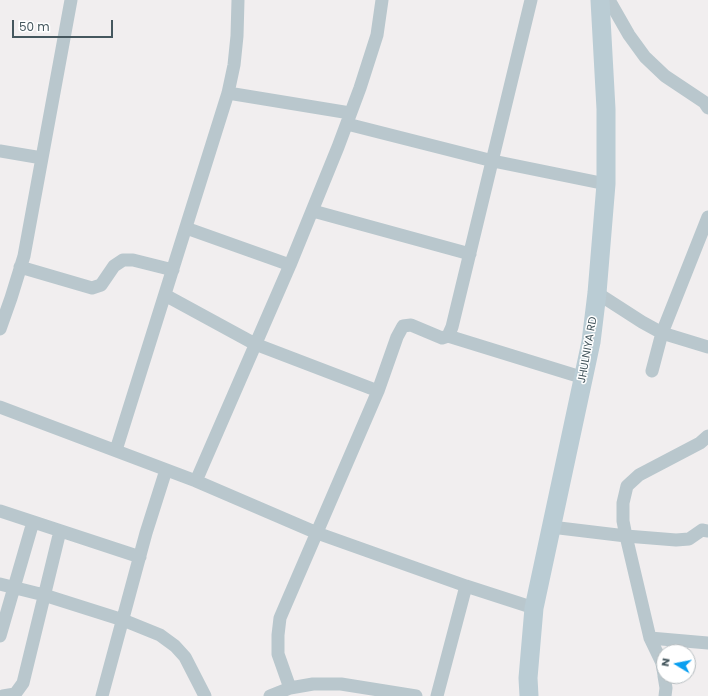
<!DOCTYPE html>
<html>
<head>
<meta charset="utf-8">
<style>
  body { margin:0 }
  #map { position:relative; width:708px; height:696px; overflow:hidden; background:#f1eeef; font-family:Poppins,sans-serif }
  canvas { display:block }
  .north { position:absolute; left:656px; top:644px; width:40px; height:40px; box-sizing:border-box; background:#fff; border:1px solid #b5bcbf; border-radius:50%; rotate:280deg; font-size:11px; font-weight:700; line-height:16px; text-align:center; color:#45575e }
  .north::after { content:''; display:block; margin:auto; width:14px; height:18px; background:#0a9ff0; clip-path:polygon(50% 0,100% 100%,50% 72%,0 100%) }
  .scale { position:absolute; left:12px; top:20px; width:101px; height:18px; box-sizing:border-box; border:2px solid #45575e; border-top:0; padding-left:5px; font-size:12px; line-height:14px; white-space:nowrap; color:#45575e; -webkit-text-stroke:3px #fff; paint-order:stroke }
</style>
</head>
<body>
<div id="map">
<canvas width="708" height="696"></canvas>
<div class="north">N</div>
<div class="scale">50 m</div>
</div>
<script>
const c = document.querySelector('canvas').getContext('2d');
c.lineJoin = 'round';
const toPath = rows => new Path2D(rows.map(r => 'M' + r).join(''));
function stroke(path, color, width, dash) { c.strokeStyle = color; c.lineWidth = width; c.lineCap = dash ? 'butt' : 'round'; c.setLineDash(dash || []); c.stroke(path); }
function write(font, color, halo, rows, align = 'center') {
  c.font = font + ' Poppins,sans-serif'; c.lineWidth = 3; c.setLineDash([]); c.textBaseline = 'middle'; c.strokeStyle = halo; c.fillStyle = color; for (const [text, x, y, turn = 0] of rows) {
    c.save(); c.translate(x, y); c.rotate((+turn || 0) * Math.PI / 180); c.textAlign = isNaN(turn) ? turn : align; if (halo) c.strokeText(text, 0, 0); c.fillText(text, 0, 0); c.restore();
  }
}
stroke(toPath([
  [609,0,629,35,645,57,665,76,704,102,708,108],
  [228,93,350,113],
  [347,124,493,161,606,184],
  [0,151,42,158],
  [313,211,470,254],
  [186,228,290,265],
  [20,267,92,288,101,285,114,266,123,260,133,260,173,270],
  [597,293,642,322,662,333,708,347],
  [165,295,255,344,378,391],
  [0,329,11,298,24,256,71,0],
  [448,336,584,378],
  [652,371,662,333,708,217],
  [0,407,196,481,317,533,466,586,534,608],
  [116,450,228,93,234,65,237,36,238,0],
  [196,481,290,265,338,147,360,88,377,35,382,0],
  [0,511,140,557],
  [551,527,626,536,676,540,689,539,702,530,708,531],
  [0,584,44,595,123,620,160,635,175,646,185,657,205,696],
  [0,636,33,522],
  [650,638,708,643],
  [664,675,662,663,650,638,626,536,623,521,623,503,627,486,639,475,700,443,708,436],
  [664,676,666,688,665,696],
  [290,688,278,654,278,635,280,618,286,604,378,391,397,337,403,326,411,325,442,338,448,336,452,327,531,0],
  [3,696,15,694,23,683,60,531],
  [102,696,146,533,166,470],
  [270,696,290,688,313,684,341,684,416,696],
  [437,696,466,586]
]), '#b9c7cd', 13);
stroke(toPath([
  [529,696,528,678,534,608,591,342,597,293,606,184,606,109,600,0]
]), '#baccd4', 19);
write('11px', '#45575e', '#fff', [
  ["JHULNIYA RD",588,350,-80]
]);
</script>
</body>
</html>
